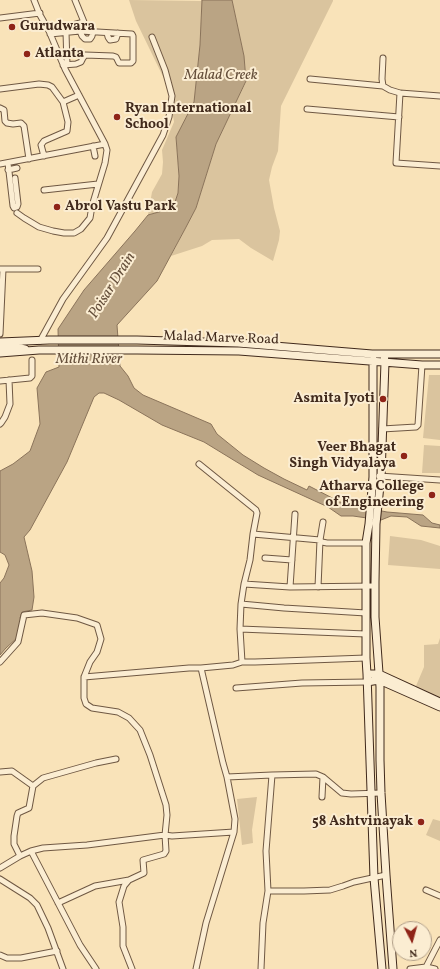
<!DOCTYPE html>
<html>
<head>
<meta charset="utf-8">
<style>
  body { margin:0 }
  #map { position:relative; width:440px; height:969px; overflow:hidden; background:#f9e3b9; font-family:Vollkorn,serif }
  canvas { display:block }
  .north { position:absolute; left:392px; top:921px; width:40px; height:40px; box-sizing:border-box; background:#fbedd2; border:1px solid #b19f89; border-radius:50%; rotate:174deg; font-size:11px; font-weight:700; line-height:16px; text-align:center; color:#412a1c }
  .north::after { content:''; display:block; margin:auto; width:14px; height:18px; background:#8f2418; clip-path:polygon(50% 0,100% 100%,50% 72%,0 100%) }
</style>
</head>
<body>
<div id="map">
<canvas width="440" height="969"></canvas>
<div class="north">N</div>
</div>
<script>
const c = document.querySelector('canvas').getContext('2d');
c.lineJoin = 'round';
function fillPath(path, color) { c.fillStyle = color; c.fill(path, 'evenodd'); }
const toPath = rows => new Path2D(rows.map(r => 'M' + r).join(''));
function stroke(path, color, width, dash) { c.strokeStyle = color; c.lineWidth = width; c.lineCap = dash ? 'butt' : 'round'; c.setLineDash(dash || []); c.stroke(path); }
function write(font, color, halo, rows, align = 'center') {
  c.font = font + ' Vollkorn,serif'; c.lineWidth = 4; c.setLineDash([]); c.textBaseline = 'middle'; c.strokeStyle = halo; c.fillStyle = color; for (const [text, x, y, turn = 0] of rows) {
    c.save(); c.translate(x, y); c.rotate((+turn || 0) * Math.PI / 180); c.textAlign = isNaN(turn) ? turn : align; if (halo) c.strokeText(text, 0, 0); c.fillText(text, 0, 0); c.restore();
  }
}
fillPath(toPath([
  [129,0,202,1,200,45,194,102,176,137,179,176,178,193,173,208,148,215,152,192,162,174,163,162,162,150,174,122,169,89,136,21],
  [232,0,333,0,333,1,281,106,278,151,272,167,269,180,274,208,280,231,279,240,273,261,251,248,239,239,212,240,202,246,171,256,196,208,216,144,246,82,244,56],
  [429,375,440,375,440,440,423,438],
  [424,445,440,446,440,473,422,473],
  [390,536,421,540,440,546,440,569,388,565],
  [440,638,440,697,416,686,424,667,424,645,438,644],
  [257,797,252,830,253,843,242,845,237,799],
  [433,819,440,821,440,841,426,835]
]), '#dac49e');
const water = toPath([
  [202,0,232,0,244,56,246,81,216,144,196,208,185,229,157,281,117,325,120,366,128,376,134,388,143,395,211,424,217,434,243,455,264,468,284,479,307,490,309,486,340,502,351,505,387,512,423,515,432,523,440,525,440,528,421,526,407,517,391,516,381,520,353,516,341,516,328,507,258,475,204,442,162,425,119,400,104,393,99,393,94,397,67,462,30,530,24,537,32,571,34,597,32,610,22,612,20,618,23,623,17,638,6,648,0,655,0,583,4,578,9,565,5,555,0,552,0,471,13,464,30,451,40,424,37,388,46,372,59,367,58,329,84,290,135,231,148,215,173,208,178,193,179,176,176,137,194,102,200,45,202,0]
]);
fillPath(water, '#baa484');
stroke(water, '#8a735a', 1);
const street = toPath([
  [0,18,40,13],
  [50,31,84,22,75,0],
  [80,31,82,36,85,39,90,39,92,36,93,32],
  [66,32,67,65],
  [107,33,108,37,110,40,116,39,118,33],
  [50,34,80,31,132,34,133,36,133,61,131,63,119,63,116,57,113,56,85,55,83,58,81,62,76,64,63,65],
  [383,58,382,79,383,86,390,90,400,93,396,163,440,166],
  [310,79,383,86],
  [0,89,39,84,48,85,52,87,63,102,68,122,67,131,44,141,41,145,44,156],
  [400,93,440,96],
  [63,102,79,95],
  [0,108,4,110,5,121,7,123,13,124,21,123,24,126,29,159],
  [307,109,399,117],
  [93,146,95,156],
  [8,163,13,206,14,208,17,207,18,204,15,178],
  [0,164,105,144,65,69,49,31,40,15,34,0],
  [8,170,17,168],
  [44,190,98,184],
  [17,213,24,218,39,227,53,231,64,233,74,233,81,229,90,218,92,206,105,163,107,150,105,144],
  [0,269,3,269,0,334],
  [3,269,38,269],
  [40,341,63,299,107,238,163,135,169,117,172,96,165,70,152,37],
  [0,381,30,378,32,376,32,360],
  [0,424,1,423,5,417,10,404,9,380],
  [382,429,416,427,418,425,422,365],
  [199,464,256,510,257,513,253,534,250,560,244,584,241,604,240,629,242,662],
  [379,476,440,480],
  [253,534,320,540,322,542,327,543,366,543],
  [265,558,292,560],
  [244,584,290,587,375,586],
  [290,587,295,514],
  [318,587,320,540,323,522],
  [241,604,284,608,366,613],
  [240,629,366,634],
  [0,662,18,642,24,615,42,613,77,618,97,625,101,639,97,652,90,662,84,677,84,698,86,704,92,708,118,712,129,718,140,730,150,755,166,805,167,815,165,835,166,851,164,854,143,860,144,873,129,880,124,886,119,902,123,927,123,946,132,969],
  [201,668,233,665,242,662,255,662,366,658],
  [236,688,302,683,367,682],
  [0,772,12,771,33,786],
  [227,777,272,775],
  [322,797,323,777],
  [31,851,80,945,96,969],
  [20,856,14,844,14,836,17,816,18,813,29,808,33,786,43,778,96,763,116,759],
  [0,868,20,856,31,851,43,848,87,845,165,835,172,836,234,832,235,819,227,777,223,763,201,668,189,668,84,677],
  [0,879,30,898,37,905,48,928,63,969],
  [426,890,440,896],
  [268,891,304,891,330,890,343,886,354,882,386,875],
  [58,903,95,886,129,880],
  [0,955,7,958,21,958,57,951],
  [426,967,440,940],
  [196,969,206,923,234,832],
  [261,969,263,923,268,891,266,851,272,775,316,774,323,777,342,793,351,794,381,793],
  [410,969,426,967,435,969]
]);
const secondary = toPath([
  [0,342,49,340,137,340,238,343,372,354,440,354],
  [0,348,15,347,25,349],
  [0,353,39,350,137,350,239,351,422,365,440,365],
  [372,354,373,361,373,477,369,524,366,543,366,658,367,674,374,878,382,969],
  [384,354,385,362,381,476,376,524,375,582,375,617,380,687,380,760,381,793,386,875,393,969],
  [367,674,379,674,440,702],
  [367,682,379,680,440,707]
]);
stroke(street, '#6f5843', 7);
stroke(secondary, '#412a1c', 9);
stroke(street, '#fbedd2', 5);
stroke(secondary, '#fbedd2', 7);
for (const [x, y, r, color] of [
  [12,27,4,"#8f2418"],
  [27,54,4,"#8f2418"],
  [117,117,4,"#8f2418"],
  [57,207,4,"#8f2418"],
  [383,399,4,"#8f2418"],
  [404,456,4,"#8f2418"],
  [432,495,4,"#8f2418"],
  [421,822,4,"#8f2418"]
]) { const dot = new Path2D(); dot.arc(x, y, r, 0, 2 * Math.PI); c.fillStyle = color; c.fill(dot); stroke(dot, '#fbedd2', 1.5); }
write('bold 14px', '#412a1c', '#fbedd2', [
  ["Gurudwara",20,27],
  ["Atlanta",35,54],
  ["Ryan International",125,109],
  ["School",125,125],
  ["Abrol Vastu Park",65,207],
  ["Asmita Jyoti",375,399,"right"],
  ["Veer Bhagat",396,448,"right"],
  ["Singh Vidyalaya",396,464,"right"],
  ["Atharva College",424,487,"right"],
  ["of Engineering",424,503,"right"],
  ["58 Ashtvinayak",413,822,"right"]
], 'left');
write('14px', '#412a1c', '#fbedd2', [
  ["Malad Marve Road",221,339,2]
]);
write('italic 15px', '#654f3b', '#fbedd2', [
  ["Malad Creek",221,76],
  ["Poisar Drain",113,286,-58],
  ["Mithi River",89,360]
]);
</script>
</body>
</html>
